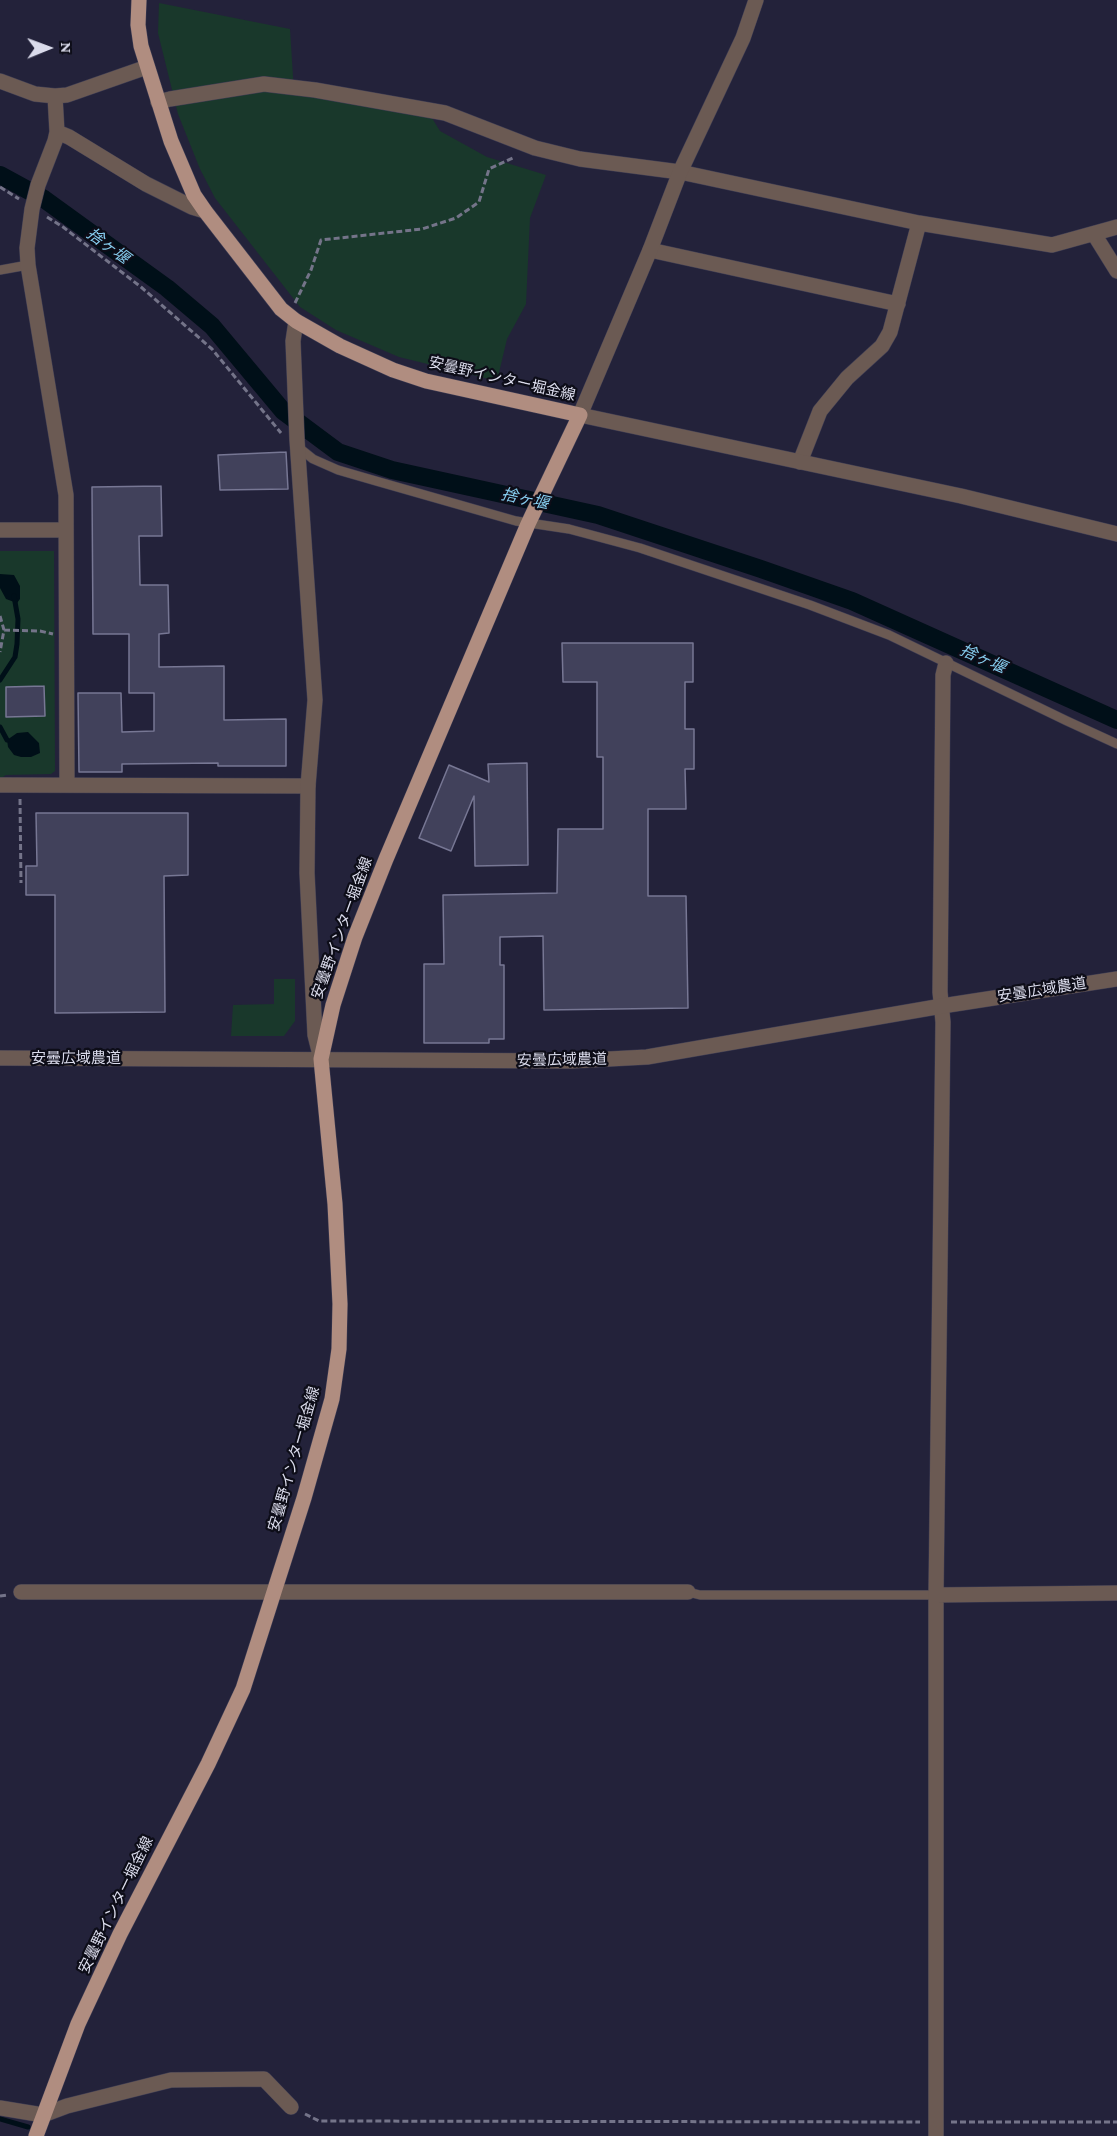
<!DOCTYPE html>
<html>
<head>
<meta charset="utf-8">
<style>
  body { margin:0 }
  #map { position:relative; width:1117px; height:2136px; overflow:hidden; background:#23223a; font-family:"Crimson Pro",serif }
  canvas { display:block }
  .north { position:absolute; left:18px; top:18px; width:60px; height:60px; -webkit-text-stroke:4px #0d0d18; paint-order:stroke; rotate:89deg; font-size:16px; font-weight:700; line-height:24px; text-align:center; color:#dadbeb }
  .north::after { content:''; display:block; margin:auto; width:21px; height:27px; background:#dadbeb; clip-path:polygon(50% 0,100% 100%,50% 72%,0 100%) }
</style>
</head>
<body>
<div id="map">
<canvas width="1117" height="2136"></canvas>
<div class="north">N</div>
</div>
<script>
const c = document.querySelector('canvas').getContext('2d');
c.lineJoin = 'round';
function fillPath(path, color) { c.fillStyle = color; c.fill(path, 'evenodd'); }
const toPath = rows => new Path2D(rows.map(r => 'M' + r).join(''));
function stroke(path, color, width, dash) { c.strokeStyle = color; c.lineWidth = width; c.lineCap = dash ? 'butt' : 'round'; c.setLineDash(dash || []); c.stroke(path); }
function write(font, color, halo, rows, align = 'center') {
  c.font = font + ' "Crimson Pro","Noto Sans JP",serif'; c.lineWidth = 4.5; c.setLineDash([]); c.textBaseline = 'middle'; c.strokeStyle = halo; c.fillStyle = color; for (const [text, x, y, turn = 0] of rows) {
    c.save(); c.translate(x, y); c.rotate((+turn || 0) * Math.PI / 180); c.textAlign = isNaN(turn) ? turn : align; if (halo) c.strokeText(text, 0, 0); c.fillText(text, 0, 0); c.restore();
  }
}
fillPath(toPath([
  [159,3,290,29,294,92,422,102,440,131,487,157,546,175,530,218,526,304,507,339,497,381,399,357,336,330,300,307,215,198,200,169,178,114,158,33],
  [0,551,54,551,55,771,51,774,6,775,0,779],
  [274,979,295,979,295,1021,284,1036,231,1036,233,1005,274,1004]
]), '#19382b');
fillPath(toPath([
  [0,574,14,575,20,586,20,599,17,603,6,599,0,588],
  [28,732,39,743,40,753,31,757,21,757,14,755,8,747,7,740,17,733]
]), '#000f18');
stroke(toPath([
  [0,680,15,657,17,644,18,619,14,596],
  [0,727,7,740],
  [0,2119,28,2127]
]), '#000f18', 5);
stroke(toPath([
  [0,175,44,199,167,288,212,326,283,411,338,452,392,470,598,515,761,569,852,601,1117,720]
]), '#000f18', 18);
const building = toPath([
  [286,452,288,489,220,490,218,455,286,452],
  [161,486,162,536,139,536,140,585,168,585,169,633,159,634,159,667,224,666,224,720,286,719,286,766,218,766,218,763,122,764,122,772,79,772,78,693,121,693,122,732,154,731,154,693,129,693,129,634,93,634,92,487,161,486],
  [562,643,693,643,693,682,685,682,685,729,694,729,694,769,685,769,686,809,648,809,648,896,686,896,688,1008,544,1010,543,936,500,937,500,965,504,965,504,1039,489,1039,489,1043,424,1043,424,964,444,964,443,895,557,893,558,829,603,829,603,757,597,757,597,682,563,682,562,643],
  [44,686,45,716,6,717,6,687,44,686],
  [527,763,528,865,475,866,474,796,451,851,419,838,449,765,489,782,488,764,527,763],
  [36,813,188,813,188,875,164,876,165,1012,55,1013,55,895,26,895,26,866,37,866,36,813]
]);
fillPath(building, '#41415b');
stroke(building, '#777794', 1.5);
const service = toPath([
  [0,270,28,265],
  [298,447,313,459,338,470,376,481,516,521,569,529,640,548,810,605,889,635,1067,721,1117,744],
  [688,1592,700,1595,936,1595]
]);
const minor = toPath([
  [0,81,35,94,55,96,67,95,147,67],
  [55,96,57,132,55,141,38,185,32,209,27,248,28,265,66,495,67,785],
  [158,102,170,99,264,84,315,90,445,113,535,148,580,159,680,172,919,223,1052,245,1117,227],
  [57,132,69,137,146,184,192,207,205,211],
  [1094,234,1117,271],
  [650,250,898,304],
  [800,462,820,411,847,378,882,346,890,332,919,223],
  [0,530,66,530],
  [0,785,308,786],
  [21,1592,688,1592],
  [936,1595,1117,1593],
  [0,2108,43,2115,67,2106,171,2080,264,2079,291,2107],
  [936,2136,936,1595,943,1022,940,992,943,675,946,663]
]);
const tertiary = toPath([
  [756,0,743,38,680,172,650,250,580,415,961,496,1117,534],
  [296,321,293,341,297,440,315,700,308,786,307,873,315,1035,321,1059],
  [0,1058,571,1061,647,1057,942,1006,1117,979]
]);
const primary = toPath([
  [36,2136,78,2024,120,1934,208,1764,243,1689,304,1498,332,1399,339,1349,340,1304,335,1204,321,1059,333,1005,355,937,386,859,528,524,580,415,426,381,393,370,340,346,296,321,281,309,205,211,194,195,171,141,141,46,138,25,139,0]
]);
stroke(service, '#3d3c53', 10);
stroke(minor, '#3d3c53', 16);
stroke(tertiary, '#3d3c53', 16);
stroke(primary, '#3d3c53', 16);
stroke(toPath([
  [0,187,19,199],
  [47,217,63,227,141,287,212,349,281,433],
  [295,303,311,270,321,240,422,229,456,218,479,202,489,169,515,157],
  [0,616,4,630,0,652],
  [4,630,40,631,53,634],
  [20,799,21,883],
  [0,1596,7,1595],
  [305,2114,319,2121,920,2122],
  [951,2122,1117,2122]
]), '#747489', 3, [6, 3]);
stroke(service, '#6b5a53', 9);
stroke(minor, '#6b5a53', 15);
stroke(tertiary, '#6b5a53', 15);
stroke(primary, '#b08d80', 15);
write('15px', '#dadbeb', '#0d0d18', [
  ["安曇野インター堀金線",502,379,13],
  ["安曇野インター堀金線",342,928,-70],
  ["安曇広域農道",1042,990,-9],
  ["安曇広域農道",76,1058],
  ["安曇広域農道",562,1060,-1],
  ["安曇野インター堀金線",294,1459,-74],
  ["安曇野インター堀金線",116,1905,-64]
]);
write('italic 16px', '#86cdef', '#0d0d18', [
  ["捨ヶ堰",108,246,36],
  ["捨ヶ堰",525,499,12],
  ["捨ヶ堰",983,659,24]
]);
</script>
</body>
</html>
